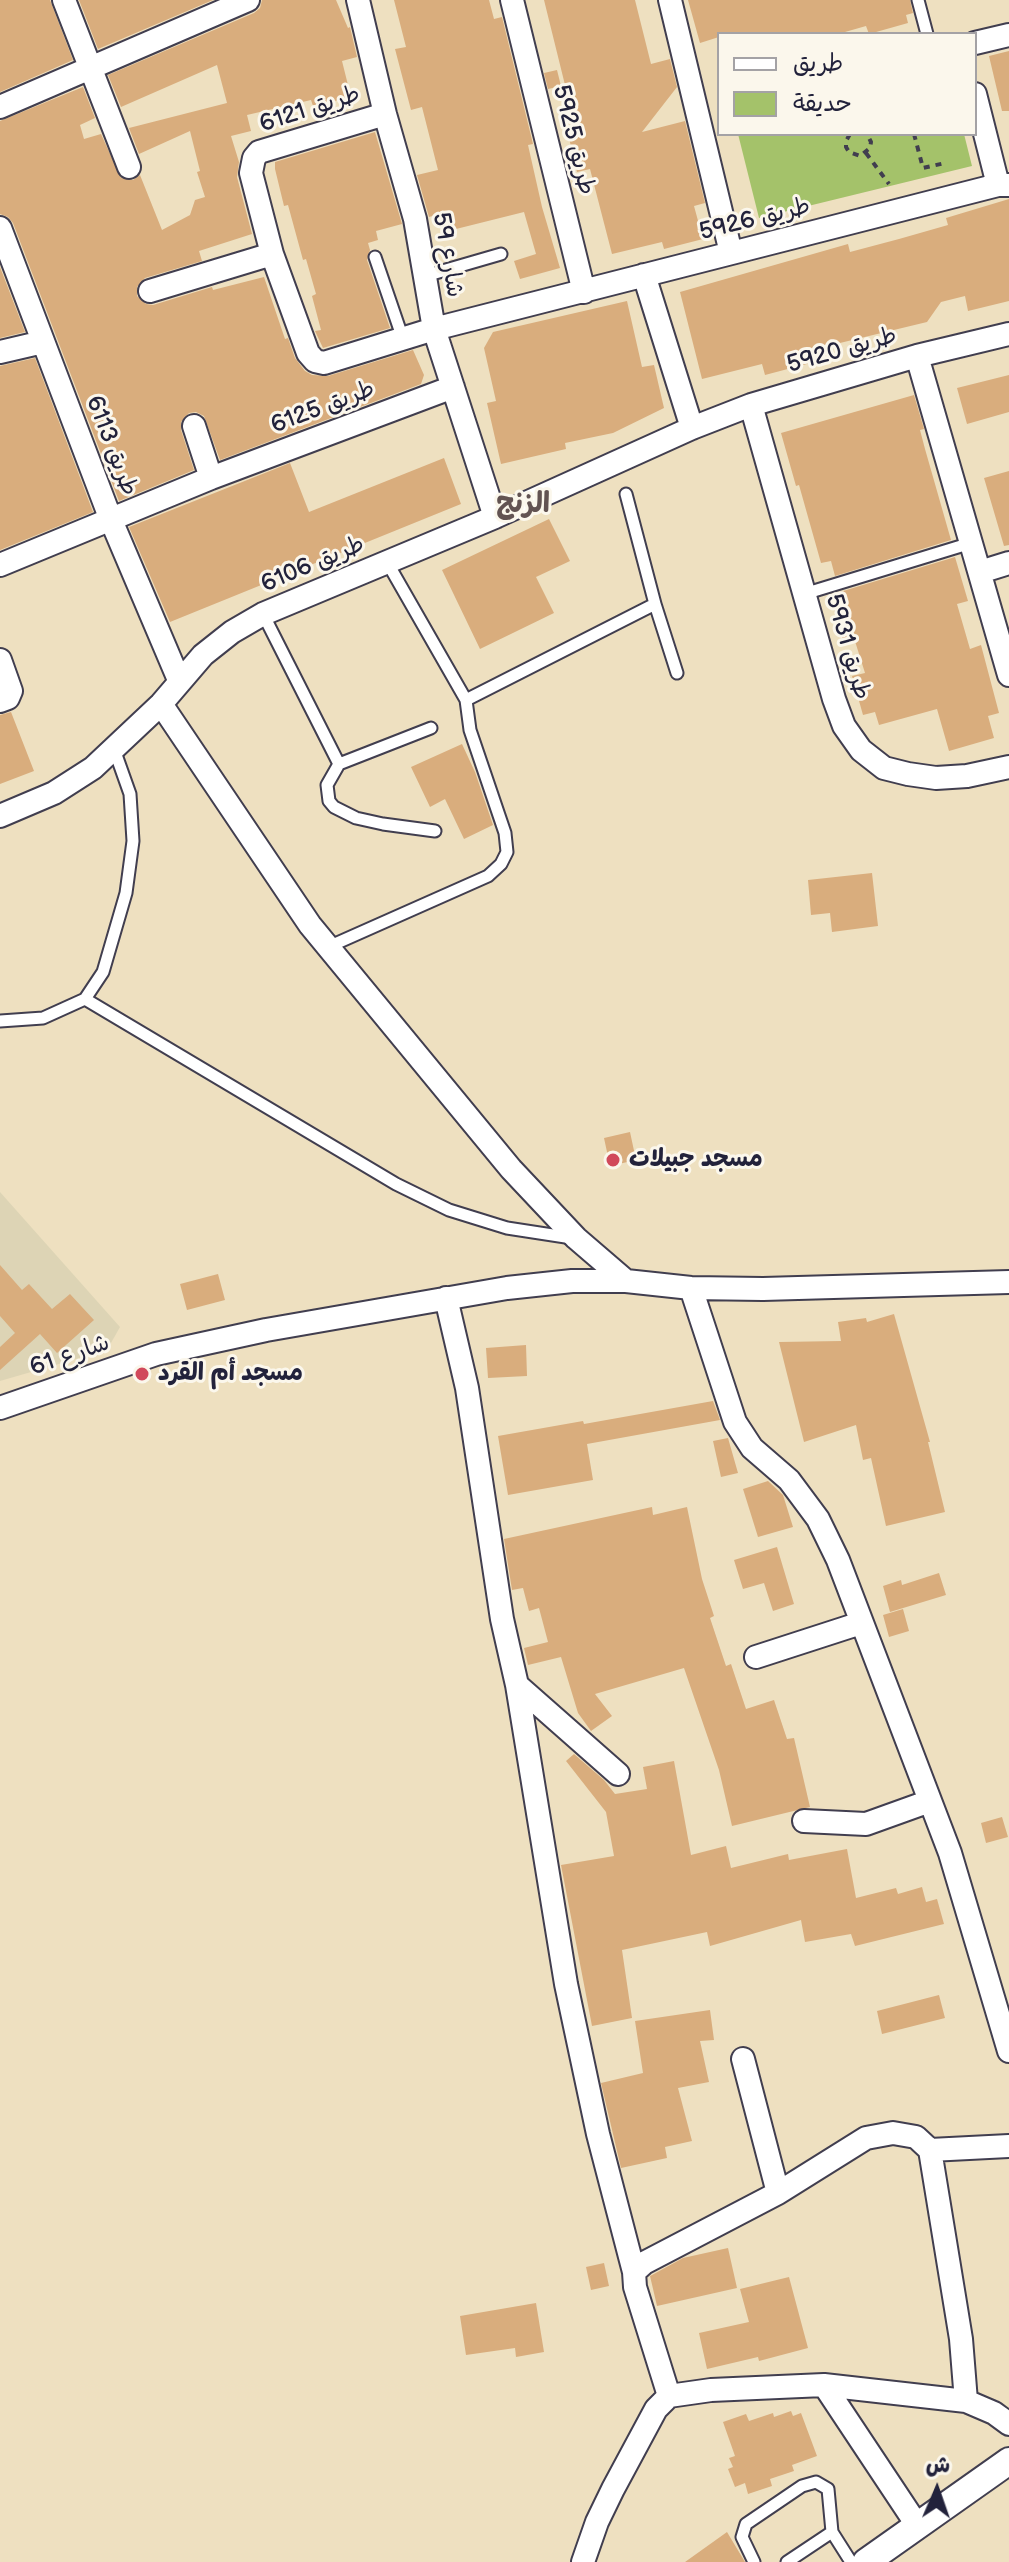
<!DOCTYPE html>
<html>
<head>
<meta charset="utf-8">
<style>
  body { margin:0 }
  #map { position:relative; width:1009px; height:2562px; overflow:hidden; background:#eee0c0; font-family:"Balsamiq Sans","Playpen Sans Arabic",sans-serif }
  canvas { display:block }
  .legend { position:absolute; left:717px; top:32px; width:260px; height:104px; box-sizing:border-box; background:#fbf7ec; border:2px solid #a4a2a5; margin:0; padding:10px 14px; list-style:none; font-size:24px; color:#22223b }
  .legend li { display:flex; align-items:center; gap:16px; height:40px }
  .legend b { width:40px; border:2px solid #a4a2a5 }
  .north { position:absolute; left:897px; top:2450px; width:80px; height:80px; -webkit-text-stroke:6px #fbf7ec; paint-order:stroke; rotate:2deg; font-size:22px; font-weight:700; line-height:32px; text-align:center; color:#22223b }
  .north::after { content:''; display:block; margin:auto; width:28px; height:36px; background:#22223b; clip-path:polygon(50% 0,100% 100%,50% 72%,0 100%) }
</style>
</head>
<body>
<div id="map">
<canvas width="1009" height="2562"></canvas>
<ul class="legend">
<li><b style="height:10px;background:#fff"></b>طريق</li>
<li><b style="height:22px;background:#a4c26a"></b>حديقة</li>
</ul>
<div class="north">ش</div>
</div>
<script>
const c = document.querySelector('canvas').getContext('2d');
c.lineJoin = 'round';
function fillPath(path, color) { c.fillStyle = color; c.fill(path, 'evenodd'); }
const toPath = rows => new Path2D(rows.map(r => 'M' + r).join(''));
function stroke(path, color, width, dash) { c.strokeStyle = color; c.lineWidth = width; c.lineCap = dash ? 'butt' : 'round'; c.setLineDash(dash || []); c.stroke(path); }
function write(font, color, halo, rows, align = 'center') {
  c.font = font + ' "Balsamiq Sans","Playpen Sans Arabic",sans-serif'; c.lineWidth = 6; c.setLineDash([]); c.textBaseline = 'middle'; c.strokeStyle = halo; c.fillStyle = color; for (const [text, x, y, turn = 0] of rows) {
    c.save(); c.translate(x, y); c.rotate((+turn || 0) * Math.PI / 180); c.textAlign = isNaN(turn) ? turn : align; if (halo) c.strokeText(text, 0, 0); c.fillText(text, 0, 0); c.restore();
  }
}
fillPath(toPath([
  [0,1192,120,1327,107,1350,0,1381]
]), '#ddd4b5');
fillPath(toPath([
  [738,134,964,134,972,166,759,218]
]), '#a4c26a');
fillPath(toPath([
  [0,0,50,0,73,60,0,92],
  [79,0,213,0,98,49],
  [262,0,336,0,348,28,350,27,357,57,342,61,351,97,313,106,311,100,247,115,251,131,231,136,239,162,237,177,252,234,199,251,202,261,145,278,137,287,137,296,146,304,153,305,212,287,213,290,264,277,285,339,288,338,295,358,305,371,312,375,328,376,413,350,424,375,421,384,220,460,204,416,196,412,189,413,181,422,181,430,194,470,119,501,13,223,8,217,0,214,0,121,83,87,95,118,80,125,84,139,101,134,121,178,133,180,140,175,162,230,190,215,195,200,205,197,197,172,200,171,190,131,139,154,129,128,227,103,217,65,121,107,108,75,254,13,260,8],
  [394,0,489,0,494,19,502,17,533,144,528,145,542,207,560,268,520,279,514,261,536,254,524,212,444,232,439,214,429,217,417,175,438,170,422,107,411,110,395,49,406,47],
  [544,0,635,0,651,64,670,59,677,87,642,132,685,121,705,203,694,206,703,239,664,249,662,242,612,254,590,169,577,172,568,134,580,131,568,84,565,85],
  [688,0,910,0,913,13,906,15,908,23,869,34,866,26,838,34,719,34,719,37,700,43],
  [1009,51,1009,111,1002,111,989,56],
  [557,70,561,86,548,89,544,73],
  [375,132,402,224,376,231,378,240,368,243,370,250,367,260,390,328,323,348,315,331,321,330,312,296,316,294,306,259,303,260,288,205,284,206,275,169,275,162],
  [1009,199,1009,301,968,311,965,296,941,302,927,322,815,349,818,361,765,375,762,364,702,379,680,292,848,244,850,252,899,239,948,225,946,218],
  [0,267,25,332,0,338],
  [627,301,642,367,654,365,664,408,613,433,565,443,566,449,501,464,487,403,496,401,484,348,493,332],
  [35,358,93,512,0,550,0,366],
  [1009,375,1009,412,967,424,957,388],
  [914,395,924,429,920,430,925,449,951,540,835,576,831,561,821,563,799,485,796,486,781,433],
  [444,458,461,504,170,622,129,527,290,463,309,512],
  [1009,471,1009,545,1004,546,984,478],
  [549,519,570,561,536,577,554,613,480,649,442,570],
  [955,557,968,601,957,604,970,649,981,645,999,713,988,716,994,738,949,751,937,709,879,725,875,712,863,715,852,676,865,673,854,638,843,641,832,602,842,599,840,592],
  [11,712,34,771,0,784,0,715],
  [462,744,475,772,493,825,464,839,445,799,430,807,411,767],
  [872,873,878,926,832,932,830,913,811,915,808,880],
  [630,1132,636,1160,610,1166,604,1138],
  [0,1265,22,1290,29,1284,52,1309,70,1294,94,1320,57,1353,40,1334,0,1370,0,1347,15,1333,0,1316],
  [218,1274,225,1300,187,1310,180,1284],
  [894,1314,930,1442,928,1442,945,1512,886,1526,871,1458,863,1460,856,1425,804,1442,779,1342,841,1341,838,1322,866,1318,867,1322],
  [526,1345,527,1376,488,1378,486,1348],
  [713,1401,720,1420,587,1444,593,1480,508,1495,498,1436,583,1421,584,1424],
  [728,1438,738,1473,721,1477,713,1441],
  [768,1481,783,1495,793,1527,758,1537,743,1489],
  [652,1507,653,1515,687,1507,702,1579,714,1616,710,1618,726,1666,731,1664,746,1709,774,1700,787,1739,794,1738,810,1807,732,1826,719,1770,684,1668,595,1694,612,1716,591,1731,578,1713,561,1657,528,1665,524,1648,548,1642,539,1608,529,1611,523,1588,512,1590,504,1539],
  [777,1547,794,1604,773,1611,764,1583,743,1589,734,1560],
  [939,1573,946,1595,890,1612,883,1586,901,1580,902,1585],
  [903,1609,909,1631,889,1637,883,1615],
  [574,1754,604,1780,615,1794,647,1789,643,1767,674,1761,691,1855,726,1846,731,1868,788,1854,789,1860,847,1849,856,1898,896,1888,898,1894,922,1887,926,1902,937,1899,944,1924,855,1946,851,1934,805,1942,801,1920,710,1946,707,1932,622,1950,632,2018,592,2026,561,1865,614,1856,606,1812,566,1761],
  [1002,1817,1008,1837,986,1843,981,1823],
  [939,1995,945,2018,882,2034,877,2011],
  [710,2010,714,2040,700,2041,709,2082,678,2088,692,2141,665,2147,667,2158,621,2168,601,2083,643,2073,635,2021],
  [728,2248,737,2288,657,2306,650,2276,652,2275,683,2258],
  [604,2263,609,2286,591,2290,586,2267],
  [789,2277,808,2348,759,2361,758,2357,707,2369,699,2333,749,2322,740,2289],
  [536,2303,544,2352,516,2357,515,2348,466,2355,460,2316],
  [791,2411,793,2416,801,2413,817,2456,792,2465,794,2471,770,2479,772,2486,748,2494,745,2483,735,2487,728,2469,733,2467,729,2458,735,2456,723,2422,746,2414,749,2421,773,2413,774,2417],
  [727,2532,745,2562,685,2562]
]), '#d9ad7d');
const service = toPath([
  [918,0,927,34],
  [375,257,403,339],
  [425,276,501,254],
  [804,594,971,543],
  [655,604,677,673],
  [263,614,339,764,431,728],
  [466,700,655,604,626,494],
  [339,764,327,785,329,801,334,807,356,818,383,824,435,831],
  [328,947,488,876,501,864,507,852,505,833,470,730,466,700,387,562],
  [85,999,396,1184,449,1210,507,1228,572,1238],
  [0,1021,43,1018,85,999,103,972,126,893,133,841,130,794,114,749],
  [754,2562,742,2537,746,2524,802,2486,816,2482,828,2489,832,2532,851,2562],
  [787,2562,832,2532]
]);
const minor = toPath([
  [64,0,129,167],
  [358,0,385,114,415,219,434,329,495,517],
  [512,0,584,292],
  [670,0,731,253],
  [975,43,1009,35],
  [975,94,998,185],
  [0,107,248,0],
  [385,114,259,152,254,158,251,173,272,254,308,353,315,361,324,363,434,329,998,185,1009,185],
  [0,228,111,520,179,680],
  [644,275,692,428],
  [150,291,272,254],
  [0,352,43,342],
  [917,356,1009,675],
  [751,405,834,699,844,726,861,750,884,768,908,774,936,778,967,776,1009,767],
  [194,426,211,478],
  [0,565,211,478,453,387],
  [980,572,1009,563],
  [0,660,11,691,8,698,0,701],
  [161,704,310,925,511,1169,576,1238,626,1281],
  [0,816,54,793,93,768,161,704,203,655,232,632,263,614,495,517,692,428,751,405,917,356,1009,334],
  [691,1288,735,1422,752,1448,789,1480,818,1519,838,1560,950,1853,1009,2051],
  [446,1298,467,1388,502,1619,517,1685,618,1774],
  [0,1408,156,1354,266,1330,507,1288,572,1281,626,1281,691,1288,763,1289,1009,1282],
  [756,1657,861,1623],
  [517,1685,566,1984,598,2134,634,2272],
  [804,1821,866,1824,930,1801],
  [743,2059,778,2193],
  [930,2150,961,2339,966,2401],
  [824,2385,917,2525],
  [669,2396,635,2287,634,2272,644,2263,778,2193,866,2138,893,2133,916,2137,930,2150,1009,2146],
  [583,2562,597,2522,613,2489,656,2409,669,2396,711,2390,824,2385,966,2401,994,2413,1009,2424]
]);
const tertiary = toPath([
  [866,2562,1009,2461]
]);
stroke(service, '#413e4f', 15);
stroke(minor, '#413e4f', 26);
stroke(tertiary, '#413e4f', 30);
stroke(toPath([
  [850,134,846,141,846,147,849,152,860,156,870,148,871,142,867,134],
  [914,134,923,168,945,163],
  [866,153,889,184]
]), '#413e4f', 4, [6, 6]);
stroke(service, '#fff', 11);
stroke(minor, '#fff', 22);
stroke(tertiary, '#fff', 26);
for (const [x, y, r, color] of [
  [613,1160,8,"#d1495b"],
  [142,1374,8,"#d1495b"]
]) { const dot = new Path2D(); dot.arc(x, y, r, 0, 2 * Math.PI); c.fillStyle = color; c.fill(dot); stroke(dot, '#fbf7ec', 3); }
write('24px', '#22223b', '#fbf7ec', [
  ["طريق 6121",310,110,-18],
  ["طريق 5925",573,140,76],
  ["طريق 5926",755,220,-14],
  ["شارع 59",447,255,80],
  ["طريق 5920",842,351,-16],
  ["طريق 6125",323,408,-21],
  ["طريق 6113",111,446,69],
  ["طريق 6106",313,565,-23],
  ["طريق 5931",847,647,74],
  ["شارع 61",70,1356,-19]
]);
write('bold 24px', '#22223b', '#fbf7ec', [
  ["مسجد جبيلات",629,1160],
  ["مسجد أم القرد",158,1374]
], 'left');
write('bold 28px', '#625352', '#fbf7ec', [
  ["الزنج",523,505]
]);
</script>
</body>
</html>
